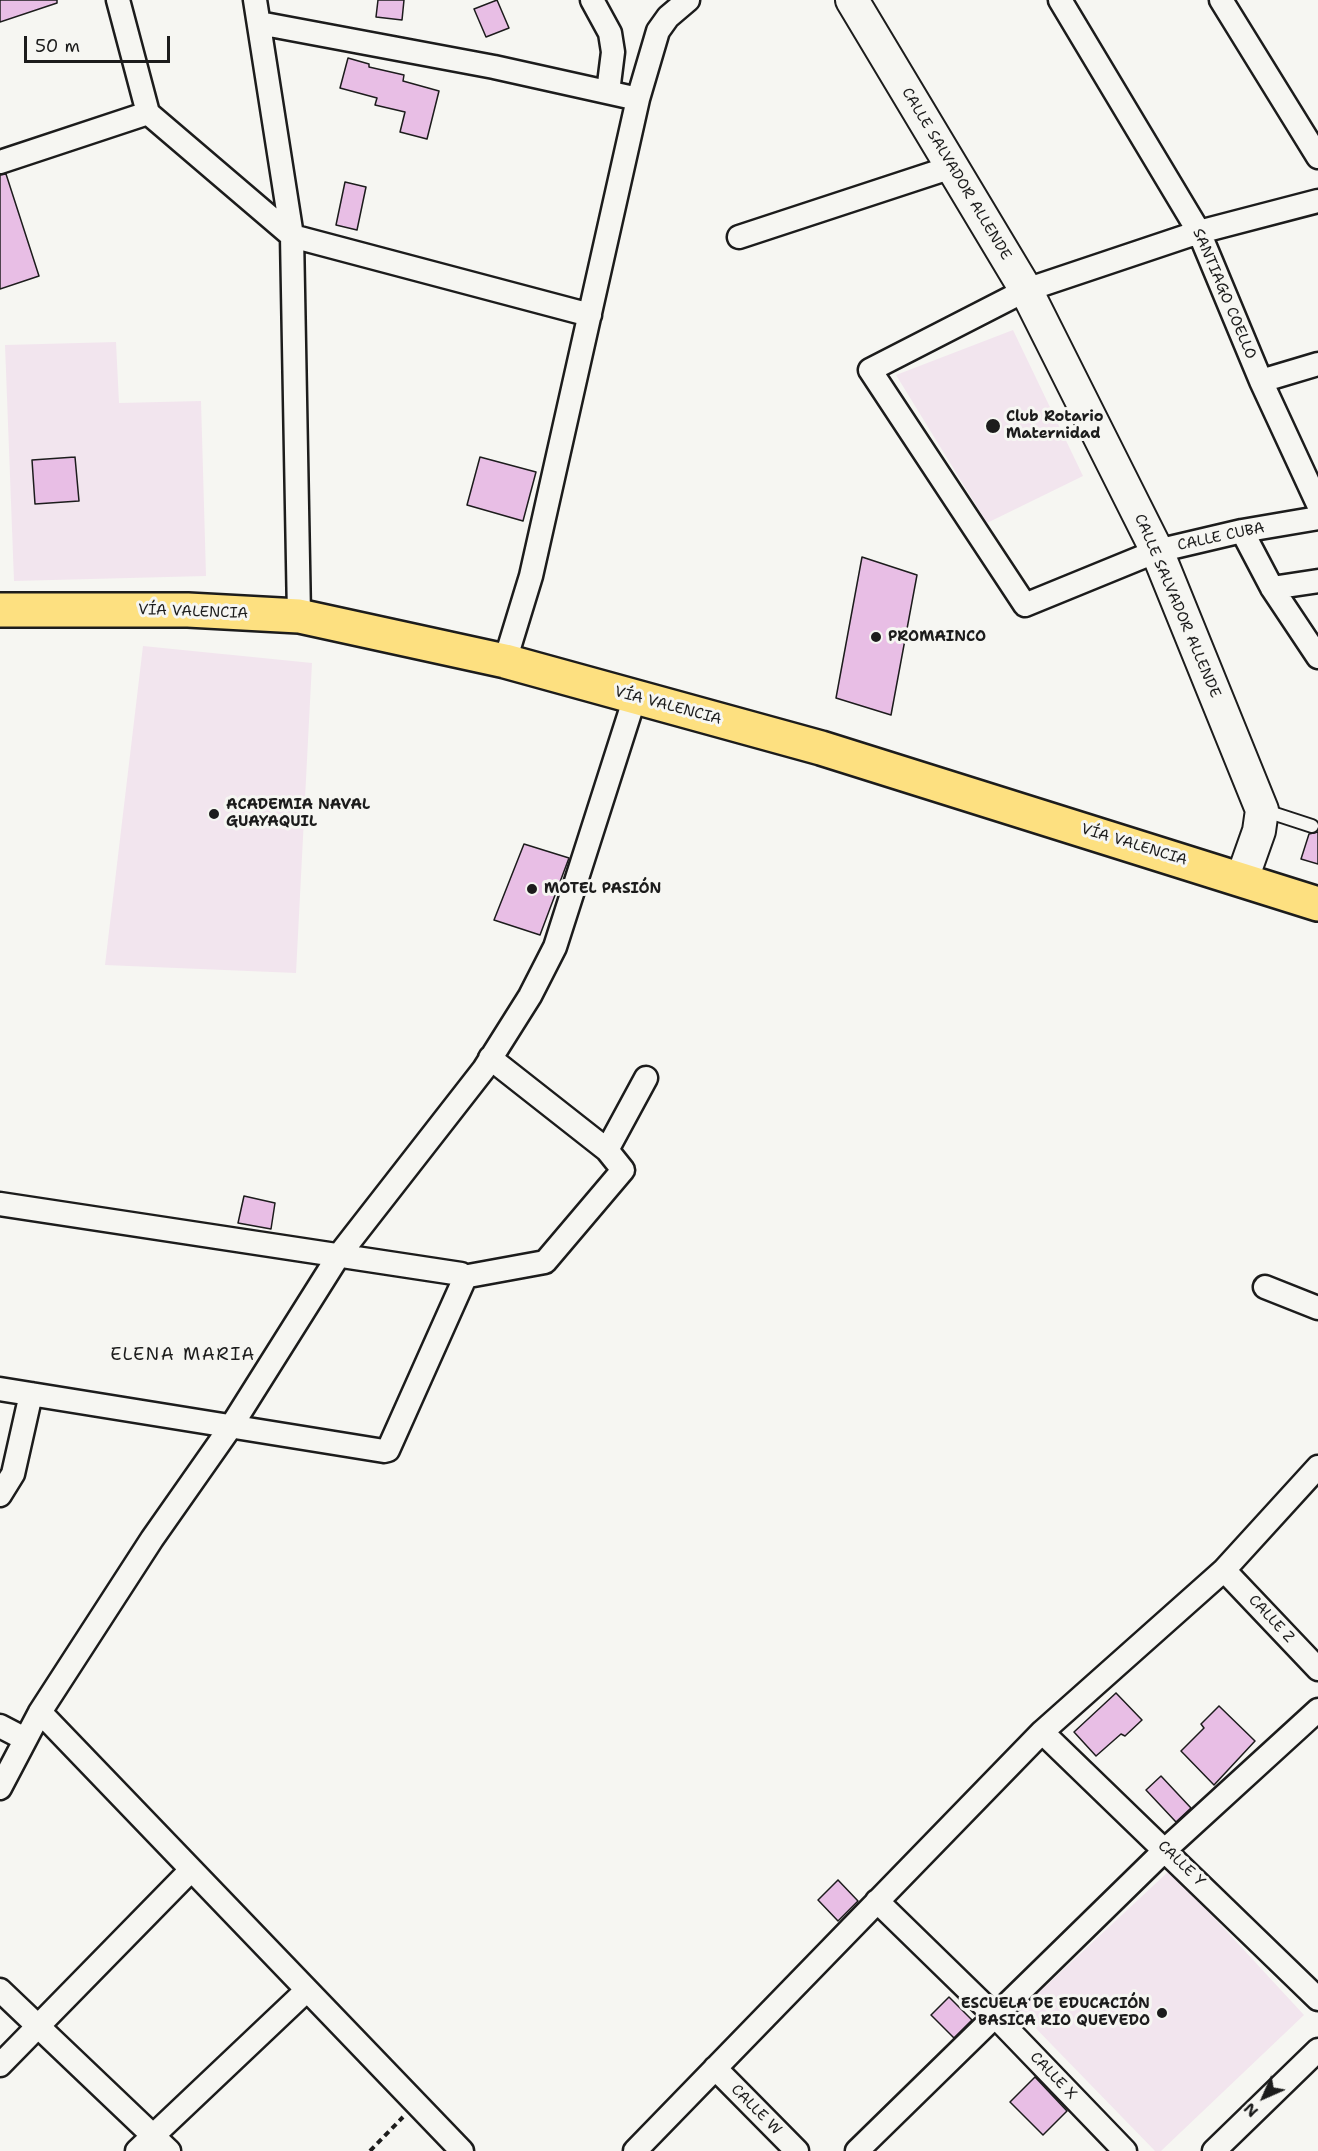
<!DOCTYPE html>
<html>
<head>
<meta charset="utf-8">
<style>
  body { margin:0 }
  #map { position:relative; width:1318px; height:2151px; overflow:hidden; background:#f6f6f2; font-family:"Shantell Sans",sans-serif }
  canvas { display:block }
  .north { position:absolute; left:1234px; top:2067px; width:60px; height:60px; -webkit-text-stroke:4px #f6f6f2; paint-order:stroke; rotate:225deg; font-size:16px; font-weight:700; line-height:24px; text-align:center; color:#1c1c1c }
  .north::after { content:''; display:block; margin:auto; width:21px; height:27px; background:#1c1c1c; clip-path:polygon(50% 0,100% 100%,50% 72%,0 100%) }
  .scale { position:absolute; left:24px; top:36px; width:146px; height:27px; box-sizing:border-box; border:3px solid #1c1c1c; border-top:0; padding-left:8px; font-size:18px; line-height:21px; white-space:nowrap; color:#1c1c1c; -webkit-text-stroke:4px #f6f6f2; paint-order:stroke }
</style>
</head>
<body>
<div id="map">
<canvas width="1318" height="2151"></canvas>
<div class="north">N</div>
<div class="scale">50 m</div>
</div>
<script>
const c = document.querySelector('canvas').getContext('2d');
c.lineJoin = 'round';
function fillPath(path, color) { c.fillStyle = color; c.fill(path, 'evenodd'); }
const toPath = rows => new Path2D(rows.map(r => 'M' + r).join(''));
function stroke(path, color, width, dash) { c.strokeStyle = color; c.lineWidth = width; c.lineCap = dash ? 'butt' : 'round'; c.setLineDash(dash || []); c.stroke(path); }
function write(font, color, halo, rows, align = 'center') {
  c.font = font + ' "Shantell Sans",sans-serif'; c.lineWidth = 6; c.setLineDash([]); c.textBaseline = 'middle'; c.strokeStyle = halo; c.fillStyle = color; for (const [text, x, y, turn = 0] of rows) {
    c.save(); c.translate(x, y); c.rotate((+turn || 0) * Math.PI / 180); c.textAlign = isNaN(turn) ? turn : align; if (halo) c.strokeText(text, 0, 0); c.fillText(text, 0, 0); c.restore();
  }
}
fillPath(toPath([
  [1013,330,1083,476,987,523,896,375],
  [116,342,119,403,201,401,206,576,14,581,5,345],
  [143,646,312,663,296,973,105,965],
  [1170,1870,1304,2015,1161,2151,1155,2151,1019,2011]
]), '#f2e5ee');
const building = toPath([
  [0,0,57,0,57,3,0,22,0,0],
  [378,0,404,0,402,20,376,17,378,0],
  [497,0,509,28,486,37,474,9,497,0],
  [348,58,369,64,369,67,404,75,403,81,439,91,427,139,400,132,405,112,375,105,377,98,340,88,348,58],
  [6,174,39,276,0,289,0,175,6,174],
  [345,182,366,187,357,230,336,225,345,182],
  [75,457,79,501,35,504,32,460,75,457],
  [480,457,536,472,523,521,467,505,480,457],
  [862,557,917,575,891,715,836,698,862,557],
  [1318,832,1318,864,1301,859,1309,834,1318,832],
  [524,844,569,858,540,935,494,920,524,844],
  [244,1196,275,1203,271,1229,238,1223,244,1196],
  [1116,1693,1142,1720,1125,1736,1121,1734,1096,1756,1074,1732,1116,1693],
  [1219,1706,1255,1741,1214,1785,1181,1751,1204,1728,1201,1724,1219,1706],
  [1161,1776,1191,1808,1176,1822,1146,1790,1161,1776],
  [838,1880,858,1901,838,1921,818,1900,838,1880],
  [949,1997,972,2020,954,2038,931,2015,949,1997],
  [1035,2077,1067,2111,1043,2135,1010,2102,1035,2077]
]);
fillPath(building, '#e8bee5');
stroke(building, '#1c1c1c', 1.5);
const lane = toPath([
  [1263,810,1312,826]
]);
const street = toPath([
  [118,0,148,113,292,236],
  [255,0,292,236],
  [592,0,610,33,613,52,608,92],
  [1060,0,1199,232,1261,381,1318,504],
  [1221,0,1318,157],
  [259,23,494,67,638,99],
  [0,162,148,113],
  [1318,201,1199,232,1026,290,870,370,1025,605,1157,551,1242,531,1318,518],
  [739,237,952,167],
  [1261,381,1318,364],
  [1242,531,1272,588,1318,657],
  [1272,588,1318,581],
  [299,616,292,236,590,315],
  [505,661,531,576,638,99,658,31,668,17,688,0],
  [490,1058,607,1150],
  [0,1204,461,1274,464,1280,388,1450,384,1451,0,1389],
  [463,1277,545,1262,623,1170,607,1150,646,1078],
  [1265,1287,1318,1308],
  [0,1495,13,1474,31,1394],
  [1224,1570,1318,1669],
  [40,1712,462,2151],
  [0,1726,25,1739],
  [1042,1732,1318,1999],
  [0,1788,40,1712,152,1539,232,1425,339,1255,484,1069,530,996,555,947,635,697],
  [877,1901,994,2015,1125,2151],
  [0,1990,169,2151],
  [0,2065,191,1870],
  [715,2068,797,2151],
  [137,2151,307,1990],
  [635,2151,1042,1732,1224,1570,1318,1467],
  [857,2151,1166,1849,1318,1710],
  [1214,2151,1318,2050]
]);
const secondary = toPath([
  [852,0,1026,290,1157,551,1262,810,1259,831,1242,879]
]);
const highway = toPath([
  [0,610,188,610,299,616,505,661,821,748,1318,904]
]);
stroke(lane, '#1c1c1c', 16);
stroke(street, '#1c1c1c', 27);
stroke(secondary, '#1c1c1c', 36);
stroke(highway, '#1c1c1c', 38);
stroke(toPath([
  [370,2151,403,2117]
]), '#1c1c1c', 4, [6, 4.5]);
stroke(lane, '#f6f6f2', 12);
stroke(street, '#f6f6f2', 22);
stroke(secondary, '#f6f6f2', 32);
stroke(highway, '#fde080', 33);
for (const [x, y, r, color] of [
  [993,426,8,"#1c1c1c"],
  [876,637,6,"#1c1c1c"],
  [214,814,6,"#1c1c1c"],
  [532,889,6,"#1c1c1c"],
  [1162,2013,6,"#1c1c1c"]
]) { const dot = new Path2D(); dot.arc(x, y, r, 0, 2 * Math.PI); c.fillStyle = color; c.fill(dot); stroke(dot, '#f6f6f2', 2); }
write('15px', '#1c1c1c', '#f6f6f2', [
  ["CALLE SALVADOR ALLENDE",956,174,59],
  ["SANTIAGO COELLO",1224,294,67],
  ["CALLE CUBA",1221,537,-12],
  ["CALLE SALVADOR ALLENDE",1177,606,67],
  ["VÍA VALENCIA",193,612,2],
  ["VÍA VALENCIA",668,706,15],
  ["VÍA VALENCIA",1134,845,17],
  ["CALLE Z",1271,1619,47],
  ["CALLE Y",1181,1864,44],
  ["CALLE X",1053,2076,46],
  ["CALLE W",756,2110,45]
]);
write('bold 15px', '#1c1c1c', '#f6f6f2', [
  ["Club Rotario",1006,417],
  ["Maternidad",1006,434],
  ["PROMAINCO",888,637],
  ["ACADEMIA NAVAL",226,805],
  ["GUAYAQUIL",226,822],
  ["MOTEL PASIÓN",544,889],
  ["ESCUELA DE EDUCACIÓN",1150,2004,"right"],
  ["BASICA RIO QUEVEDO",1150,2021,"right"]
], 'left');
c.letterSpacing = '1.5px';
write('18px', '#1c1c1c', '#f6f6f2', [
  ["ELENA MARIA",183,1355]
]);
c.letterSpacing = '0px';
</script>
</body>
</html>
